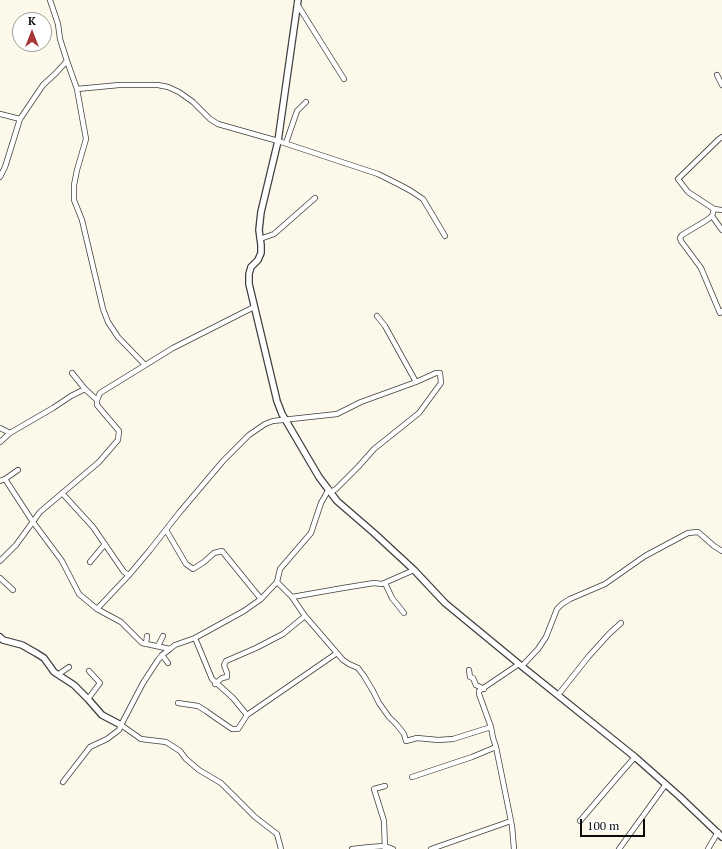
<!DOCTYPE html>
<html>
<head>
<meta charset="utf-8">
<style>
  body { margin:0 }
  #map { position:relative; width:722px; height:849px; overflow:hidden; background:#fcf9eb; font-family:"PT Serif",serif }
  canvas { display:block }
  .north { position:absolute; left:12px; top:12px; width:40px; height:40px; box-sizing:border-box; background:#fff; border:1px solid #9d9d9d; border-radius:50%; rotate:0deg; font-size:11px; font-weight:700; line-height:16px; text-align:center; color:#0b0b0b }
  .north::after { content:''; display:block; margin:auto; width:14px; height:18px; background:#a7363a; clip-path:polygon(50% 0,100% 100%,50% 72%,0 100%) }
  .scale { position:absolute; left:580px; top:819px; width:65px; height:18px; box-sizing:border-box; border:2px solid #0b0b0b; border-top:0; padding-left:5px; font-size:12px; line-height:14px; white-space:nowrap; color:#0b0b0b; -webkit-text-stroke:3px #fff; paint-order:stroke }
</style>
</head>
<body>
<div id="map">
<canvas width="722" height="849"></canvas>
<div class="north">K</div>
<div class="scale">100 m</div>
</div>
<script>
const c = document.querySelector('canvas').getContext('2d');
c.lineJoin = 'round';
const toPath = rows => new Path2D(rows.map(r => 'M' + r).join(''));
function stroke(path, color, width, dash) { c.strokeStyle = color; c.lineWidth = width; c.lineCap = dash ? 'butt' : 'round'; c.setLineDash(dash || []); c.stroke(path); }
const minor = toPath([
  [50,0,58,24,60,39,67,61,77,89,86,139,77,170,74,185,74,200,82,220,103,309,108,322,118,337,145,365],
  [297,4,344,79],
  [717,75,722,85],
  [77,89,119,85,158,85,168,87,179,92,193,102,210,119,218,124,278,141,378,174,400,185,411,191,423,199,445,236],
  [0,114,20,119],
  [722,137,719,139,678,179,688,192,714,209,722,210],
  [286,143,297,111,306,102],
  [0,177,5,167,20,119,43,85,55,74,67,61],
  [714,209,712,216,707,220,682,235,680,238,681,241,701,268,720,313,722,311],
  [712,216,722,230],
  [260,239,274,234,315,198],
  [72,373,85,389],
  [0,428,10,433],
  [0,442,10,433,53,408,71,396,85,389,97,400],
  [5,479,33,522,62,561,79,594,97,609,121,622,142,643,170,649],
  [0,481,5,479,18,470],
  [331,492,336,489,358,467,374,449,419,413,441,383,440,373,436,373,416,382],
  [62,493,93,527,124,572,129,575,150,550,179,513,223,461,249,435,265,424,273,421,337,414,361,402,416,382,385,326,377,316],
  [166,530,186,564,193,569,204,562,214,553,222,551,261,599],
  [0,561,16,545,40,512,99,462,118,440,119,431,97,405,97,400,100,393,173,348,254,307],
  [90,562,105,544],
  [0,578,13,590],
  [277,582,292,597,305,616,343,660,349,664,358,668,364,676,373,691,379,703,389,717,397,725,404,734,406,741,417,738,438,740,453,739,491,727],
  [385,583,392,598,404,613],
  [292,597,343,588,374,583,382,584,414,570],
  [97,609,129,575],
  [195,638,212,679,233,698,247,715],
  [146,644,147,636],
  [158,646,163,636],
  [162,655,168,663],
  [522,666,538,649,546,637,557,609,562,604,570,599,605,584,645,556,688,533,698,532,714,546,722,551],
  [469,670,470,677,473,678,476,685,484,689],
  [59,674,69,667],
  [215,684,222,678,227,677,227,673,224,665,226,661,256,648,283,634,305,616],
  [558,695,589,656,609,634,621,623],
  [88,699,100,683,89,671],
  [178,703,198,706,206,711,213,716,232,729,238,729,247,715,337,653],
  [121,725,141,739,166,742,180,751,186,759,199,770,221,783,255,817,277,834,281,849],
  [412,777,472,757,496,747],
  [63,782,90,747,107,739,119,730,121,725,143,683,158,660,162,655,170,649,175,645,195,638,244,611,261,599,277,582,280,569,311,533,321,503,329,489],
  [580,821,620,774,635,757],
  [352,849,370,847,385,846,393,849],
  [385,849,384,821,374,789,385,786],
  [431,849,511,821],
  [514,849,512,826,496,747,493,738,491,727,479,694,479,691,519,664],
  [619,849,666,784],
  [708,849,718,832]
]);
const tertiary = toPath([
  [298,0,278,141,261,212,259,230,261,245,261,253,258,260,251,267,249,274,249,284,277,401,282,414,319,477,337,501,374,533,414,570,445,603,519,664,635,757,679,796,722,837],
  [0,637,3,640,22,645,36,653,44,658,54,672,74,685,88,699,102,715,121,725]
]);
stroke(minor, '#3e3e3e', 6);
stroke(tertiary, '#3e3e3e', 8);
stroke(minor, '#fff', 4.5);
stroke(tertiary, '#fff', 5.5);
</script>
</body>
</html>
